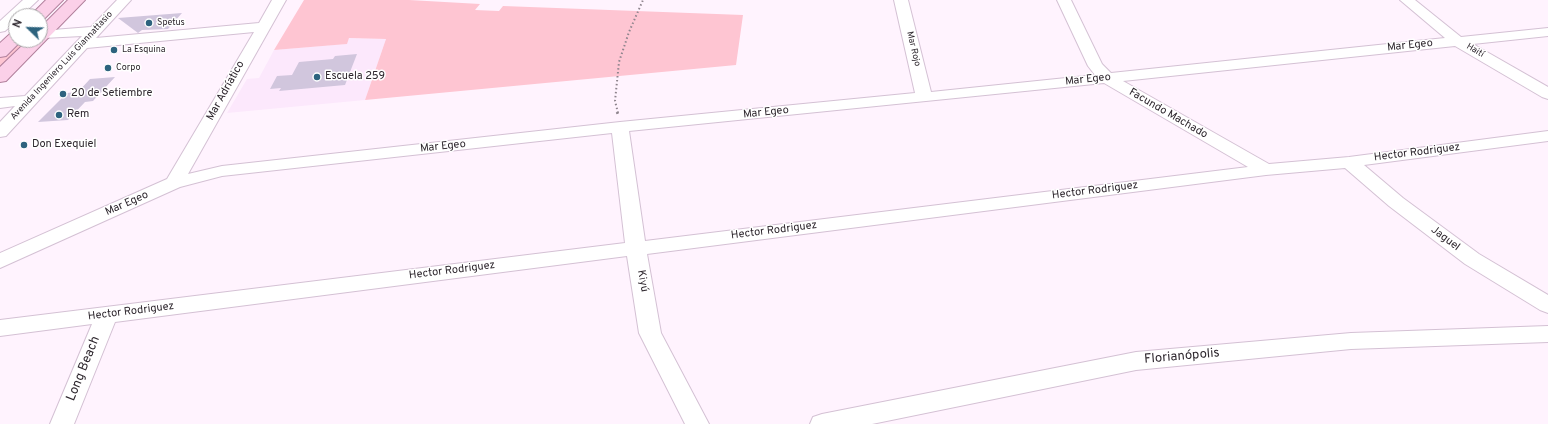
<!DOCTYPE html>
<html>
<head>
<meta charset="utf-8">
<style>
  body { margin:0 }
  #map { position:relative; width:1548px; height:424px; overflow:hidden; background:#fff3fe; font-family:Overpass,sans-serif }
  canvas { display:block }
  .north { position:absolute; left:8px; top:8px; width:40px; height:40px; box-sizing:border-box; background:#fff; border:1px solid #aba9ab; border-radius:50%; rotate:293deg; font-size:11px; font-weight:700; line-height:16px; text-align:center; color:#2e272e }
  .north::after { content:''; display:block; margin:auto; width:14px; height:18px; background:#2d637e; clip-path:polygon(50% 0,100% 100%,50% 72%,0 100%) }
</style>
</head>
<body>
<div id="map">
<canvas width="1548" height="424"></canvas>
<div class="north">N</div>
</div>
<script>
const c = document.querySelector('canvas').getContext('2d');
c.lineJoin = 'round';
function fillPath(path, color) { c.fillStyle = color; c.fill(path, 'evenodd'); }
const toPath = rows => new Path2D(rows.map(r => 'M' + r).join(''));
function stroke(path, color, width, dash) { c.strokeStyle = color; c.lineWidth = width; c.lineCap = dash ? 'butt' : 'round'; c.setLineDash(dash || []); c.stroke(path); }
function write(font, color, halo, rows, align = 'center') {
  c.font = font + ' Overpass,sans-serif'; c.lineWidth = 3; c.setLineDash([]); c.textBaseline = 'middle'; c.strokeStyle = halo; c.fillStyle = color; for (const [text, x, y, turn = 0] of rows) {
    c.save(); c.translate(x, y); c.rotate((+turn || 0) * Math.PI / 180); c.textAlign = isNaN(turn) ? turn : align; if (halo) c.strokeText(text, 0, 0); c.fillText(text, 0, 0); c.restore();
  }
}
fillPath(toPath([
  [349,38,386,39,365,100,227,113,247,79,259,78,274,50,346,44]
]), '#fce8fc');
fillPath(toPath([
  [304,0,409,0,480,4,475,10,499,11,503,6,743,15,736,65,365,100,386,39,349,38,347,44,274,50],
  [19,40,31,40,0,70,0,58]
]), '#fec5d2');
fillPath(toPath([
  [182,13,168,29,142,30,138,33,118,18],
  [357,54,345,85,279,91,281,88,270,89,277,76,292,75,299,62,333,59,335,56],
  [115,77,93,101,85,102,68,120,38,122,67,93,78,92,90,79]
]), '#d1c6dd');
const minor = toPath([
  [23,0,38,0,21,16,16,16,16,21,5,31,0,32,0,21,23,0],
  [117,0,131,0,96,38,259,23,272,0,286,0,188,174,222,166,620,122,915,93,894,0,908,0,931,92,1095,75,1088,66,1057,0,1071,0,1102,64,1111,73,1445,38,1400,0,1415,0,1461,37,1548,28,1548,36,1473,44,1548,87,1548,99,1542,97,1455,46,1123,81,1269,164,1349,157,1548,131,1548,141,1364,165,1403,198,1479,254,1548,295,1548,313,1540,310,1465,264,1389,206,1345,168,1266,175,647,254,661,333,709,424,685,424,639,333,627,256,115,322,74,424,50,424,92,324,0,336,0,320,625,243,612,133,222,176,180,187,0,268,0,253,167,179,254,32,87,48,6,136,0,137,0,122,15,106,0,108,0,98,25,96,82,36,43,38,40,37,40,31,91,27,117,0],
  [1104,83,1248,167,645,241,629,131,1104,83],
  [1548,326,1548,342,1351,349,1136,370,872,424,810,424,813,417,822,414,1136,352,1351,333,1548,326]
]);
const primary = toPath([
  [46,0,63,0,44,19,40,20,40,16,30,16,46,0],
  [68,0,85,0,6,81,0,82,0,67,28,40,40,40,40,28,68,0],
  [16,32,16,40,22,40,6,56,0,57,0,43,10,34,16,32]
]);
stroke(minor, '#d4c1d4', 2);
stroke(primary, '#b1809c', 2);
stroke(toPath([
  [618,113,615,101,619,62,629,32,643,0]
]), '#8e848d', 2, [1.5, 2.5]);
stroke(toPath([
  [617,112,618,115]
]), '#8e848d', 2.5, [2, 3]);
fillPath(minor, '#fff');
fillPath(primary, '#fbd0e8');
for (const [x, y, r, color] of [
  [149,23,4,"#2d637e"],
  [114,50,4,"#2d637e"],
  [108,68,4,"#2d637e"],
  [317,77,4,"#2d637e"],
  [63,94,4,"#2d637e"],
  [59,115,4,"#2d637e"],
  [24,145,4,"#2d637e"]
]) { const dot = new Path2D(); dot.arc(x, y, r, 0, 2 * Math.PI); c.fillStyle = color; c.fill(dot); stroke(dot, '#fff', 1.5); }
write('9px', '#2e272e', '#fff', [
  ["Spetus",157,23],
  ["La Esquina",122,50],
  ["Corpo",116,68]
], 'left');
write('9px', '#2e272e', '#fff', [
  ["Mar Rojo",913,49,77],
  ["Haití",1475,51,30],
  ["Avenida Ingeniero Luis Giannattasio",62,66,-47]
]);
write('11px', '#2e272e', '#fff', [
  ["Mar Egeo",1410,46,-6],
  ["Mar Egeo",1088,80,-6],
  ["Mar Adríatico",226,91,-61],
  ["Mar Egeo",766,113,-6],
  ["Facundo Machado",1168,114,30],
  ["Mar Egeo",443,147,-6],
  ["Hector Rodriguez",1417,153,-7],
  ["Hector Rodriguez",1095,191,-7],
  ["Mar Egeo",127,204,-24],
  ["Hector Rodriguez",774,231,-7],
  ["Jaguel",1445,239,37],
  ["Hector Rodriguez",452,271,-7],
  ["Kiyú",642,281,80],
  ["Hector Rodriguez",131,312,-7]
]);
write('11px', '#2e272e', '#fff', [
  ["Escuela 259",325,77],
  ["20 de Setiembre",71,94],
  ["Rem",67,115],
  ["Don Exequiel",32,145]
], 'left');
write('13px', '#2e272e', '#fff', [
  ["Florianópolis",1182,357,-5],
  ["Long Beach",84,369,-68]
]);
</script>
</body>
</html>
